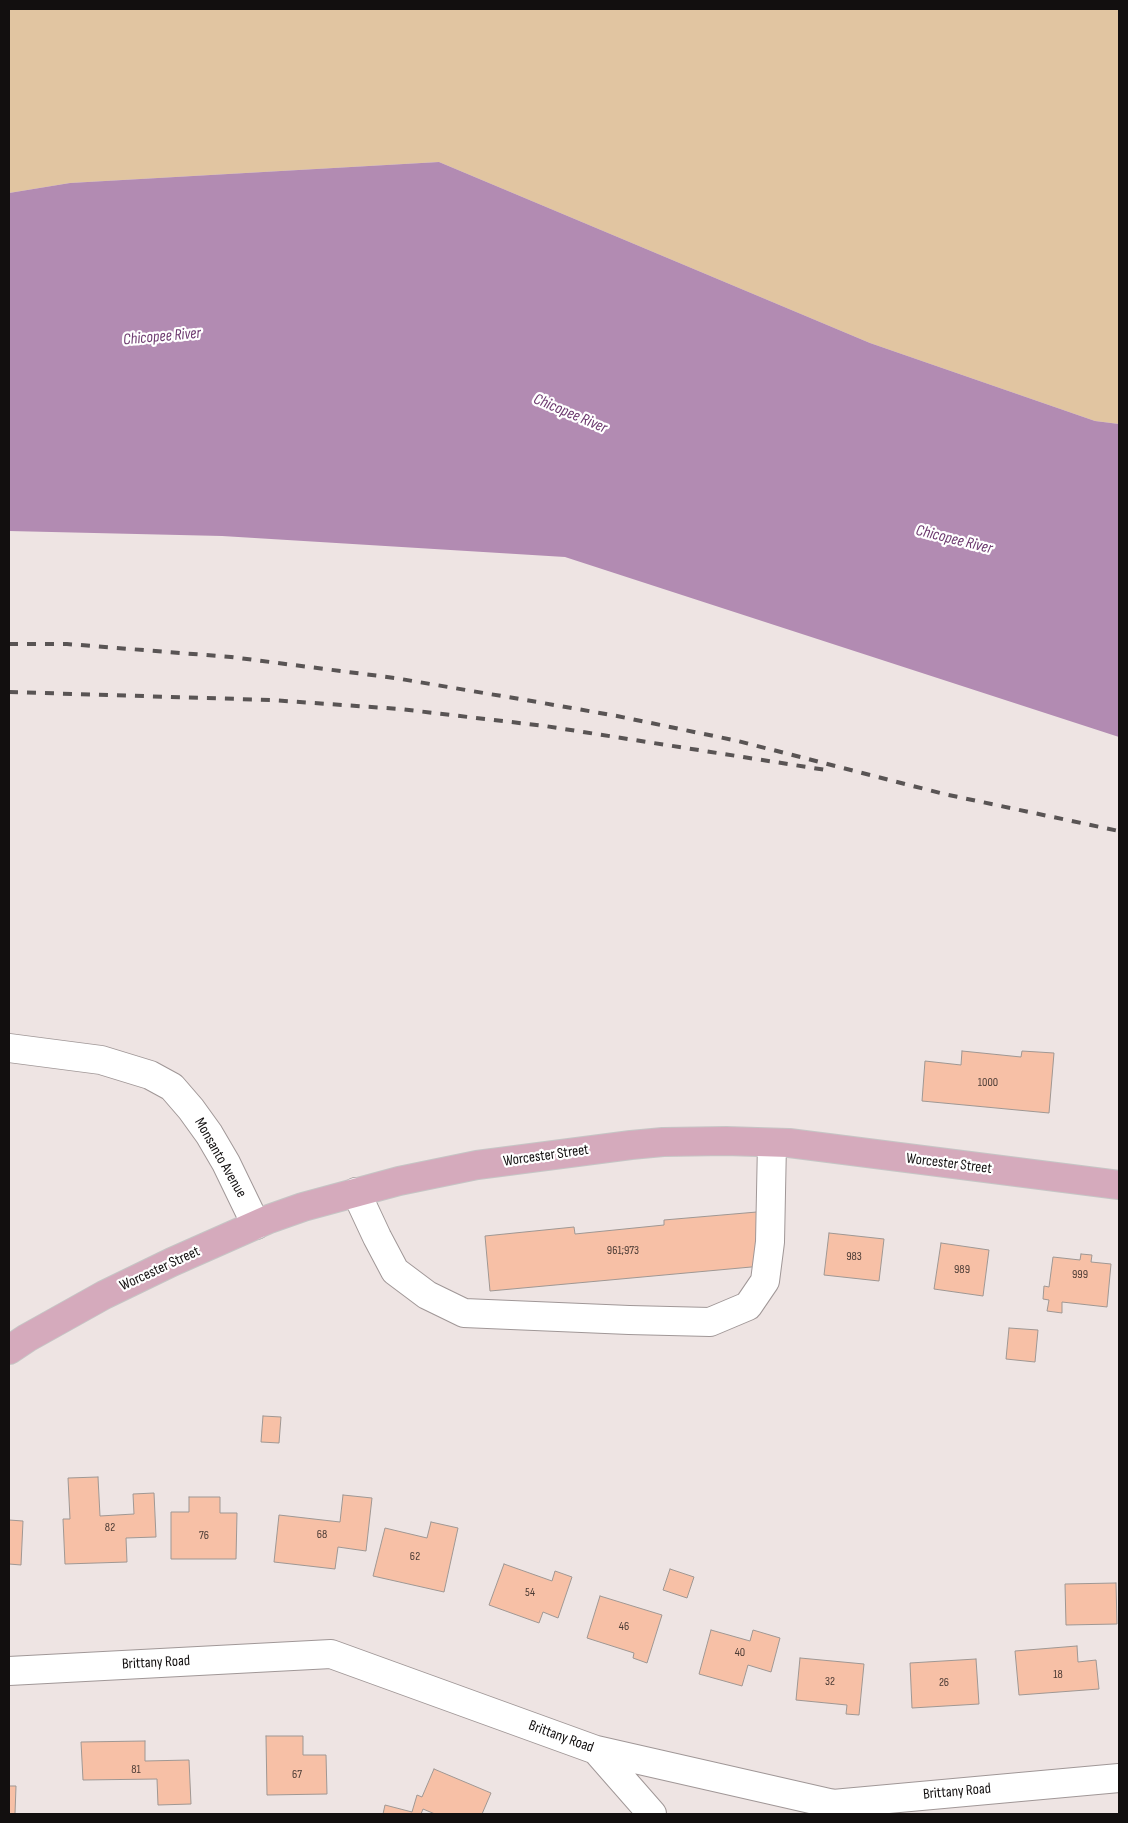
<!DOCTYPE html>
<html>
<head>
<meta charset="utf-8">
<style>
  body { margin:0 }
  #map { position:relative; width:1128px; height:1823px; overflow:hidden; background:#eee4e3; font-family:"Sofia Sans Condensed",sans-serif }
  canvas { display:block }
  .frame { position:absolute; inset:0; border:10px solid #120f0f; pointer-events:none }
</style>
</head>
<body>
<div id="map">
<canvas width="1128" height="1823"></canvas>
<div class="frame"></div>
</div>
<script>
const c = document.querySelector('canvas').getContext('2d');
c.lineJoin = 'round';
function fillPath(path, color) { c.fillStyle = color; c.fill(path, 'evenodd'); }
const toPath = rows => new Path2D(rows.map(r => 'M' + r).join(''));
function stroke(path, color, width, dash) { c.strokeStyle = color; c.lineWidth = width; c.lineCap = dash ? 'butt' : 'round'; c.setLineDash(dash || []); c.stroke(path); }
function write(font, color, halo, rows, align = 'center') {
  c.font = font + ' "Sofia Sans Condensed",sans-serif'; c.lineWidth = 4.5; c.setLineDash([]); c.textBaseline = 'middle'; c.strokeStyle = halo; c.fillStyle = color; for (const [text, x, y, turn = 0] of rows) {
    c.save(); c.translate(x, y); c.rotate((+turn || 0) * Math.PI / 180); c.textAlign = isNaN(turn) ? turn : align; if (halo) c.strokeText(text, 0, 0); c.fillText(text, 0, 0); c.restore();
  }
}
fillPath(toPath([
  [9,9,1119,9,1119,424,1095,421,870,343,439,162,70,183,9,193]
]), '#e1c5a1');
fillPath(toPath([
  [439,162,870,343,1095,421,1119,424,1119,737,565,557,222,536,9,531,9,193,70,183]
]), '#b28bb2');
const building = toPath([
  [962,1051,1021,1057,1022,1051,1054,1053,1049,1113,922,1101,925,1061,961,1065,962,1051],
  [757,1212,762,1266,490,1291,485,1236,574,1227,575,1234,664,1225,664,1220,757,1212],
  [829,1233,884,1239,879,1281,824,1275,829,1233],
  [941,1243,989,1250,983,1296,934,1289,941,1243],
  [1081,1254,1092,1255,1091,1262,1111,1264,1107,1307,1062,1302,1062,1313,1047,1311,1049,1300,1043,1299,1044,1286,1049,1287,1053,1257,1080,1260,1081,1254],
  [1009,1328,1038,1330,1035,1362,1006,1359,1009,1328],
  [263,1416,281,1417,279,1443,261,1442,263,1416],
  [98,1477,100,1516,134,1514,133,1494,154,1493,156,1537,126,1538,127,1562,65,1564,63,1519,70,1519,68,1478,98,1477],
  [343,1495,372,1498,366,1551,338,1547,335,1569,274,1562,279,1515,340,1522,343,1495],
  [189,1497,220,1497,220,1513,237,1513,236,1559,171,1559,171,1512,189,1512,189,1497],
  [9,1520,23,1521,21,1565,9,1564,9,1520],
  [431,1522,458,1528,444,1592,373,1576,385,1528,427,1538,431,1522],
  [504,1564,552,1581,555,1571,572,1577,558,1618,543,1612,539,1623,489,1605,504,1564],
  [670,1569,694,1577,687,1598,663,1590,670,1569],
  [1116,1583,1117,1624,1066,1625,1065,1584,1116,1583],
  [600,1596,662,1615,647,1663,633,1658,634,1653,587,1638,600,1596],
  [711,1630,750,1641,753,1630,780,1638,771,1672,748,1665,742,1686,699,1674,711,1630],
  [1077,1646,1078,1662,1096,1660,1099,1689,1019,1695,1015,1651,1077,1646],
  [800,1658,864,1664,859,1715,846,1714,847,1705,796,1700,800,1658],
  [976,1659,979,1704,912,1708,910,1663,976,1659],
  [266,1736,303,1736,303,1755,326,1755,327,1794,267,1795,266,1736],
  [145,1741,145,1761,189,1760,191,1804,158,1805,157,1779,83,1780,81,1742,145,1741],
  [434,1769,491,1793,482,1814,435,1814,423,1809,421,1814,383,1814,385,1805,412,1812,417,1795,422,1797,434,1769],
  [9,1786,16,1786,15,1814,9,1814,9,1786]
]);
fillPath(building, '#f7c0a6');
stroke(building, '#9f9793', 1);
const minor = toPath([
  [9,1048,101,1060,150,1075,172,1087,191,1109,209,1134,226,1163,256,1225],
  [356,1192,377,1237,395,1271,427,1295,464,1313,629,1320,710,1322,748,1306,765,1281,770,1242,772,1143],
  [9,1671,331,1654,596,1750,833,1804,1119,1778],
  [596,1750,652,1814]
]);
const major = toPath([
  [9,1350,27,1338,104,1295,172,1262,269,1219,303,1207,399,1181,477,1165,631,1145,663,1142,726,1141,789,1143,1119,1185]
]);
stroke(minor, '#a09797', 30);
stroke(major, '#c6c5c5', 30);
stroke(minor, '#fff', 28);
stroke(major, '#d5aabc', 28);
stroke(toPath([
  [9,644,67,644,231,657,395,678,543,703,617,716,738,741,944,794,1119,831],
  [9,692,271,700,400,709,545,726,826,770]
]), '#595454', 4, [9, 9]);
write('12px', '#4b3b35', null, [
  ["1000",988,1083],
  ["961;973",623,1251],
  ["983",854,1257],
  ["989",962,1270],
  ["999",1080,1275],
  ["82",110,1528],
  ["68",322,1535],
  ["76",204,1536],
  ["62",415,1557],
  ["54",530,1593],
  ["46",624,1627],
  ["40",740,1653],
  ["18",1058,1675],
  ["32",830,1682],
  ["26",944,1683],
  ["81",136,1770],
  ["67",297,1775]
]);
write('15px', '#120f0f', '#fff', [
  ["Worcester Street",546,1156,-8],
  ["Monsanto Avenue",220,1158,60],
  ["Worcester Street",949,1164,7],
  ["Worcester Street",160,1269,-25],
  ["Brittany Road",156,1663,-3],
  ["Brittany Road",561,1737,20],
  ["Brittany Road",957,1792,-5]
]);
write('italic 16px', '#6d3a6f', '#fff', [
  ["Chicopee River",162,337,-5],
  ["Chicopee River",570,414,23],
  ["Chicopee River",954,540,14]
]);
</script>
</body>
</html>
